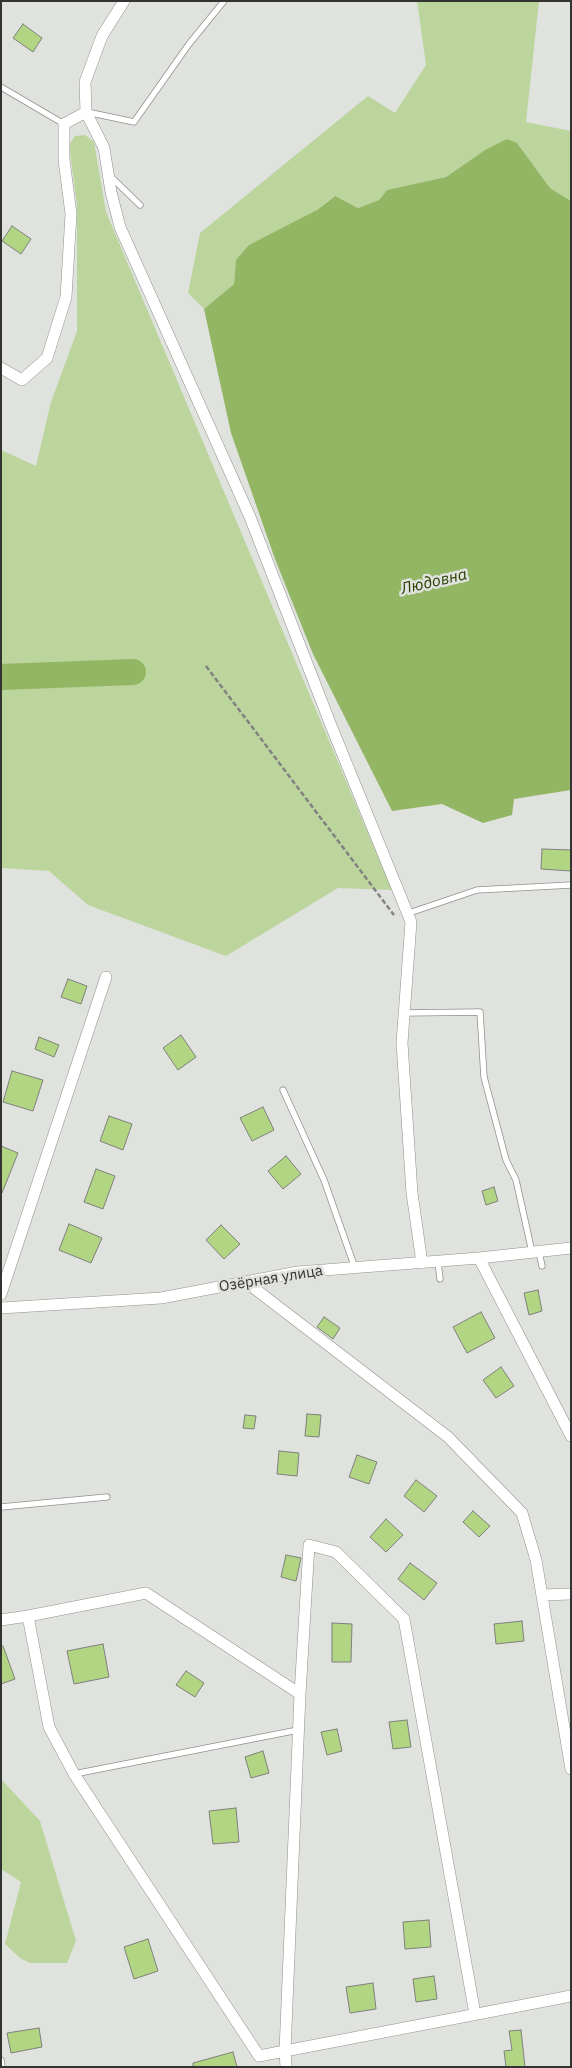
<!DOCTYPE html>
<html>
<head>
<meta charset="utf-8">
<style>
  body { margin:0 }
  #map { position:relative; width:572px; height:2068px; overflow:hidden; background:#e0e2de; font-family:"IBM Plex Sans",sans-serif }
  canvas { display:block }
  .frame { position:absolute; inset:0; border:2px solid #333332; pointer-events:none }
</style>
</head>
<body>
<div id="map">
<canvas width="572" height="2068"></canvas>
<div class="frame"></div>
</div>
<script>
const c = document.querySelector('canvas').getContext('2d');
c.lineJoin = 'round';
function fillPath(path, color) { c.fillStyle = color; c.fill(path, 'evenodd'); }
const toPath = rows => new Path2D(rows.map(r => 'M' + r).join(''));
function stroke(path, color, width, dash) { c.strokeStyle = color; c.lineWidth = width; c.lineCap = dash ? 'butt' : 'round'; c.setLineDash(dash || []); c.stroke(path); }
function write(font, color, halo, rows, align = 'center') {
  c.font = font + ' "IBM Plex Sans",sans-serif'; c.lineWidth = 5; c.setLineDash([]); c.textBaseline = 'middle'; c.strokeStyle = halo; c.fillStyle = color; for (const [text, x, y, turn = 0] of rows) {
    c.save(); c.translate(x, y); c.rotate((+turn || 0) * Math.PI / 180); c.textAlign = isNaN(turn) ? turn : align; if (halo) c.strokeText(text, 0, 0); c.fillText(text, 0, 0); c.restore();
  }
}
fillPath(toPath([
  [417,1,539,1,526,122,571,131,571,201,550,188,517,143,485,150,446,177,387,190,379,200,358,208,334,196,317,210,236,260,234,284,204,309,188,293,200,233,368,96,395,113,426,65],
  [85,135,94,142,106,212,392,890,338,888,226,956,88,905,49,871,1,868,1,450,36,466,51,402,77,331,77,205,69,145,75,136],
  [1,1779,40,1821,76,1941,67,1963,30,1963,20,1958,5,1944,21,1882,1,1869]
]), '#bbd59d');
fillPath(toPath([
  [507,139,517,143,550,188,571,201,571,790,514,799,512,815,483,823,442,804,392,811,313,654,275,559,231,433,204,309,234,284,236,260,249,245,317,210,335,196,358,208,379,200,387,190,446,177,485,150]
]), '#92b664');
stroke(toPath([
  [1,677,133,672]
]), '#92b664', 26);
const building = toPath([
  [23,24,42,38,33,52,13,38,23,24],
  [12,226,31,239,21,254,2,241,12,226],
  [542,849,571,850,571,871,541,869,542,849],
  [68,979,87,986,81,1004,61,997,68,979],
  [181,1035,196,1057,178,1070,163,1048,181,1035],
  [39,1037,59,1045,54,1057,35,1049,39,1037],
  [12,1071,43,1080,33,1111,3,1102,12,1071],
  [263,1107,274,1130,252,1141,240,1118,263,1107],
  [109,1116,132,1124,123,1150,100,1141,109,1116],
  [1,1146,18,1153,2,1193,1,1193,1,1146],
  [286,1156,301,1174,283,1189,268,1171,286,1156],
  [96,1169,115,1176,103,1209,84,1202,96,1169],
  [494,1187,498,1201,486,1205,482,1191,494,1187],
  [69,1224,102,1238,91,1263,59,1250,69,1224],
  [221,1225,240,1244,224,1259,206,1240,221,1225],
  [538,1290,542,1311,529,1315,524,1293,538,1290],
  [481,1312,495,1338,467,1353,453,1327,481,1312],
  [324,1317,340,1328,333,1339,317,1327,324,1317],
  [501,1367,514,1386,496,1398,483,1380,501,1367],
  [307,1414,321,1415,319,1437,305,1436,307,1414],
  [245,1415,256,1416,254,1429,243,1428,245,1415],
  [279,1451,299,1453,297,1476,277,1474,279,1451],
  [357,1455,377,1462,369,1484,349,1477,357,1455],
  [416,1480,437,1496,424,1512,404,1496,416,1480],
  [473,1511,490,1526,479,1537,463,1522,473,1511],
  [386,1519,403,1535,386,1552,370,1537,386,1519],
  [286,1555,301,1558,296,1581,281,1577,286,1555],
  [410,1563,437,1583,424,1600,398,1579,410,1563],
  [522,1621,524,1641,496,1644,494,1624,522,1621],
  [332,1623,352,1624,351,1662,332,1662,332,1623],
  [103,1644,109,1677,74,1684,67,1651,103,1644],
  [1,1646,3,1646,15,1679,1,1684,1,1646],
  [186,1671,204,1683,195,1697,176,1685,186,1671],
  [407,1720,411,1747,393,1749,389,1722,407,1720],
  [337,1729,342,1751,327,1755,321,1732,337,1729],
  [263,1751,269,1773,251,1778,245,1757,263,1751],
  [236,1808,239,1842,213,1844,209,1811,236,1808],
  [429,1920,431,1947,405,1949,403,1922,429,1920],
  [148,1939,158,1971,134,1979,124,1947,148,1939],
  [434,1976,437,1999,416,2002,413,1979,434,1976],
  [373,1983,376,2009,350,2013,346,1987,373,1983],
  [39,2028,42,2047,11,2053,7,2033,39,2028],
  [521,2030,525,2067,506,2067,504,2051,512,2050,509,2031,521,2030],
  [233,2052,237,2067,193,2067,193,2063,233,2052]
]);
fillPath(building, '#b1d582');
stroke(building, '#7e807c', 1);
const lane = toPath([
  [1,87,64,124],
  [87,112,134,122,189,44,224,1],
  [111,177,140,205],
  [409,913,477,890,571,885],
  [404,1013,480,1012,484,1077,506,1160,516,1180,532,1252],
  [283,1090,324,1180,355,1268],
  [539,1252,542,1266],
  [438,1262,440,1279],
  [1,1507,107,1497],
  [74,1774,298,1730],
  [1,2060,2,2067]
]);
const street = toPath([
  [124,1,102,36,85,82,86,112,104,148,111,192,120,227,250,517,332,728,411,922,402,1043,412,1193,422,1263],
  [1,368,22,380,47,358,66,297,71,214,64,160,64,124,86,112],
  [479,1258,571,1436],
  [246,1282,448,1437,522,1513,536,1560,571,1769],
  [1,1294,106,977],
  [1,1308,161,1298,298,1272,479,1258,571,1248],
  [542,1595,571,1594],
  [28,1616,146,1593,300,1694,285,2051,286,2067],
  [1,1620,28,1616,49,1727,74,1774,259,2056,571,1996],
  [300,1694,309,1545,336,1552,404,1619,475,2014]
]);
stroke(lane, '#8f918d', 7);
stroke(street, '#8f918d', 12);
stroke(toPath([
  [206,666,394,915]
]), '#828380', 2.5, [5, 2.5]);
stroke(lane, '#fff', 5.5);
stroke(street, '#fff', 11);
write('15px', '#333332', '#e0e2de', [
  ["Озёрная улица",271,1279,-9]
]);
write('italic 16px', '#293f00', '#e0e2de', [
  ["Людовна",434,582,-13]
]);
</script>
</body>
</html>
